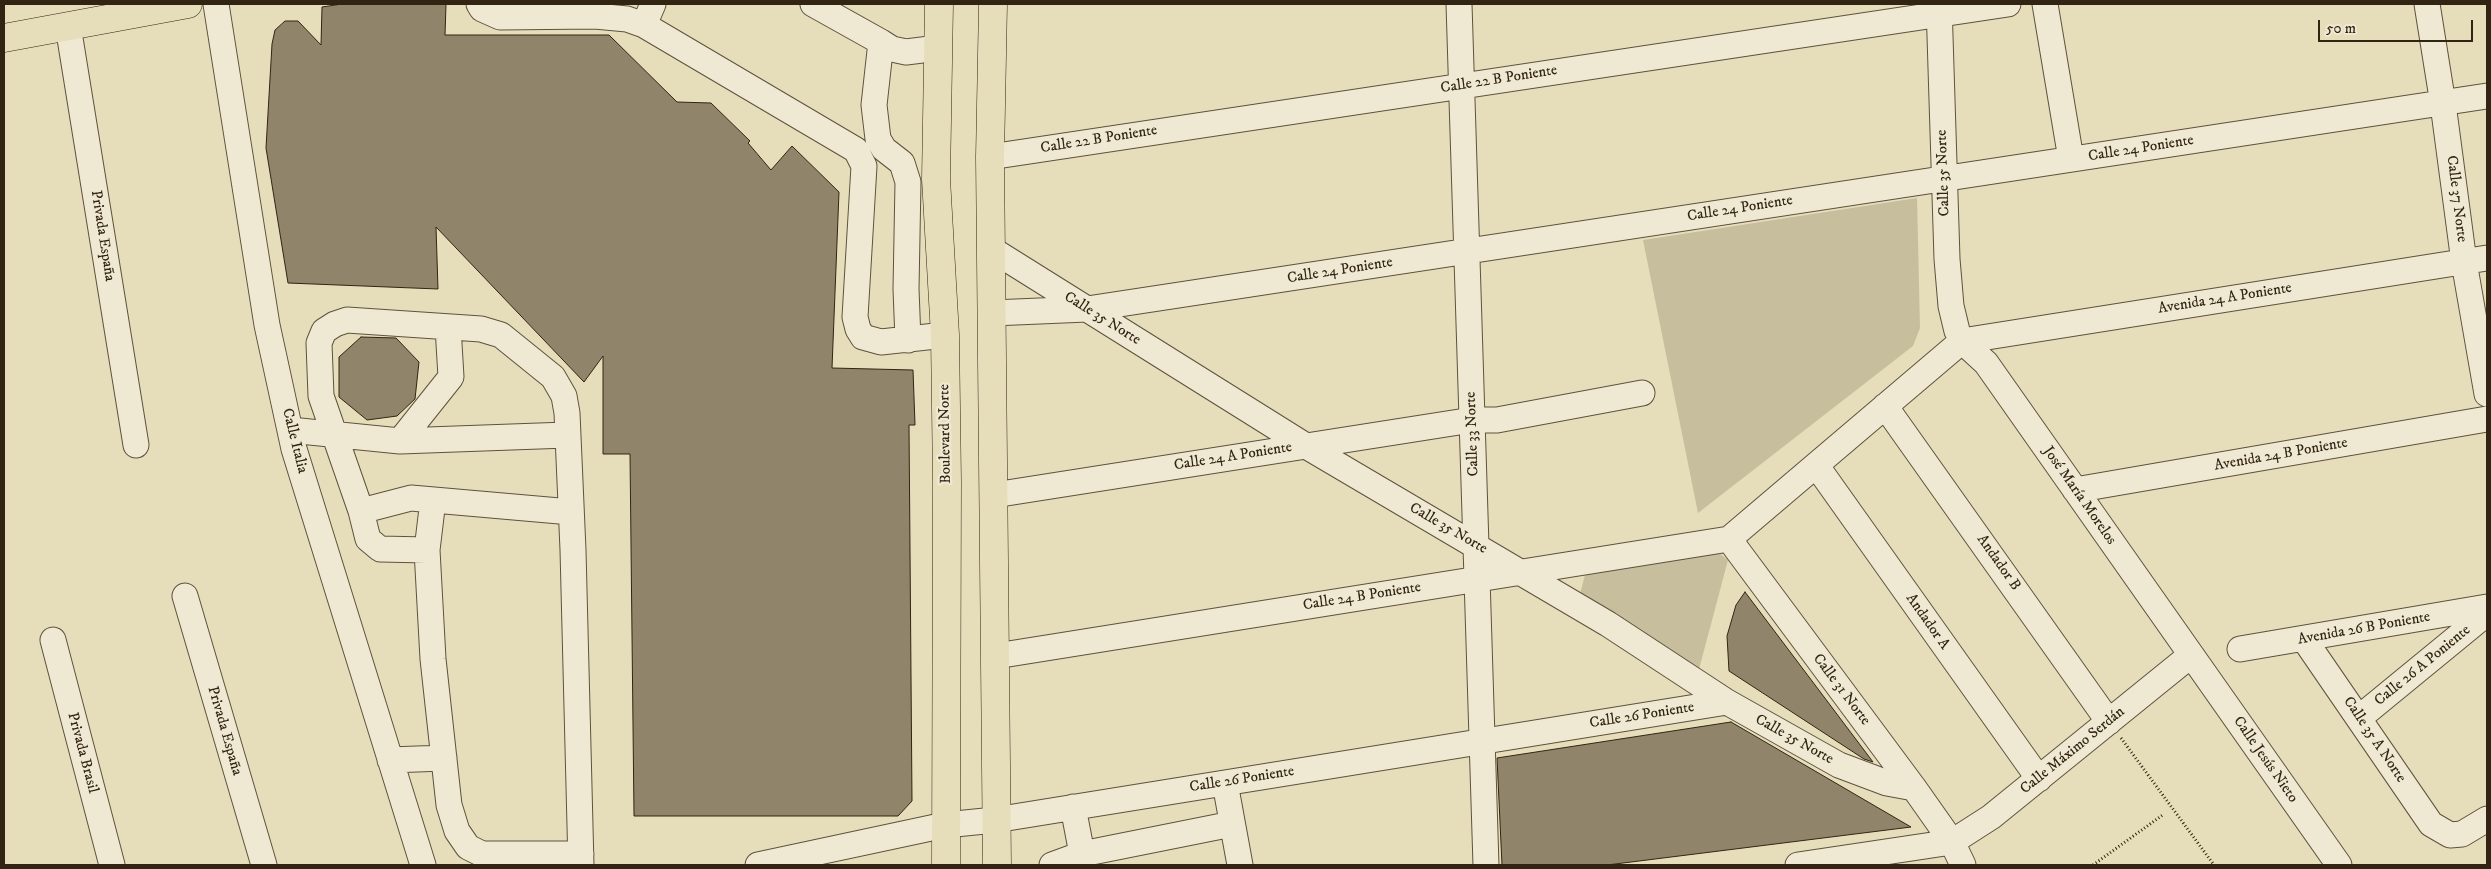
<!DOCTYPE html>
<html>
<head>
<meta charset="utf-8">
<style>
  body { margin:0 }
  #map { position:relative; width:2491px; height:869px; overflow:hidden; background:#e6ddbb; font-family:"IM FELL DW Pica",serif }
  canvas { display:block }
  .frame { position:absolute; inset:0; border:5px solid #322413; pointer-events:none }
  .scale { position:absolute; left:2318px; top:20px; width:155px; height:22px; box-sizing:border-box; border:2px solid #322413; border-top:0; padding-left:6px; font-size:15px; line-height:18px; white-space:nowrap; color:#322413; -webkit-text-stroke:4px #efe9d3; paint-order:stroke }
</style>
</head>
<body>
<div id="map">
<canvas width="2491" height="869"></canvas>
<div class="frame"></div>
<div class="scale">50 m</div>
</div>
<script>
const c = document.querySelector('canvas').getContext('2d');
c.lineJoin = 'round';
function fillPath(path, color) { c.fillStyle = color; c.fill(path, 'evenodd'); }
const toPath = rows => new Path2D(rows.map(r => 'M' + r).join(''));
function stroke(path, color, width, dash) { c.strokeStyle = color; c.lineWidth = width; c.lineCap = dash ? 'butt' : 'round'; c.setLineDash(dash || []); c.stroke(path); }
function write(font, color, halo, rows, align = 'center') {
  c.font = font + ' "IM FELL DW Pica",serif'; c.lineWidth = 4.5; c.setLineDash([]); c.textBaseline = 'middle'; c.strokeStyle = halo; c.fillStyle = color; for (const [text, x, y, turn = 0] of rows) {
    c.save(); c.translate(x, y); c.rotate((+turn || 0) * Math.PI / 180); c.textAlign = isNaN(turn) ? turn : align; if (halo) c.strokeText(text, 0, 0); c.fillText(text, 0, 0); c.restore();
  }
}
fillPath(toPath([
  [1917,198,1920,328,1913,346,1698,513,1643,240],
  [1714,549,1728,560,1698,673,1580,594,1586,571]
]), '#c7be9e');
const building = toPath([
  [342,4,446,4,445,35,609,35,677,102,711,103,750,141,748,143,771,170,792,146,839,192,832,368,913,370,915,425,909,425,912,801,898,816,634,816,630,454,603,454,603,356,584,382,436,227,438,289,288,283,266,148,272,44,275,30,285,21,298,21,321,45,322,7,342,4],
  [361,337,396,338,419,362,415,399,397,416,367,420,339,397,339,357,361,337],
  [1745,592,1873,762,1864,759,1729,671,1727,636,1736,605,1745,592],
  [1731,722,1911,827,1607,865,1502,865,1497,758,1731,722]
]);
fillPath(building, '#90846a');
stroke(building, '#322413', 1);
const minor = toPath([
  [216,4,267,325,294,449,423,865],
  [479,4,482,9,500,17,595,16,627,19,644,25,856,150,864,166,855,317,858,329,863,337,881,342,945,335],
  [813,4,881,42,874,105,878,139,884,149,902,163,908,182,906,289,908,340],
  [1459,4,1486,865],
  [1939,4,1947,259,1951,306,1957,331,1962,341,1986,363,2339,865],
  [2045,4,2071,159],
  [2427,4,2443,104,2464,262,2487,394],
  [644,25,653,4],
  [68,26,136,445],
  [881,42,892,49,906,52,938,48],
  [990,157,2008,4],
  [991,249,1306,446,1608,624,1727,702,1839,765,1887,783,1914,788],
  [992,313,1087,309,2487,96],
  [1885,406,2109,722],
  [290,430,400,441,567,435],
  [400,441,451,377,448,327],
  [1816,465,2039,779],
  [2075,490,2487,419],
  [994,495,1472,420,1497,420,1642,393],
  [433,500,427,550,433,659,449,805,457,831,468,847,482,854,581,854],
  [361,511,411,498,571,512],
  [1729,539,1962,341,2487,258],
  [1729,539,1914,788,1952,842,1963,865],
  [427,550,380,549,368,539,361,511,321,396,319,343,324,331,335,324,347,320,481,329,501,335,553,377,564,396,567,413,573,550,581,865],
  [185,596,264,865],
  [2304,639,2431,824,2450,835,2462,834,2487,819],
  [53,640,112,865],
  [2240,649,2487,607],
  [996,656,1729,539],
  [2359,718,2487,613],
  [390,760,444,758],
  [1225,783,1240,865],
  [1073,807,1082,854],
  [758,865,945,825,995,820,1727,702],
  [1052,865,1082,854,1232,824],
  [1798,865,1952,842,1991,817,2191,655]
]);
const major = toPath([
  [939,4,936,179,945,335,947,481,946,865],
  [993,4,990,157,997,865],
  [4,38,188,4]
]);
stroke(minor, '#5f523d', 27);
stroke(major, '#322413', 29);
stroke(toPath([
  [2121,738,2214,865],
  [2093,865,2164,814]
]), '#322413', 3, [1, 2.5]);
stroke(minor, '#efe9d3', 25);
stroke(major, '#e6ddbb', 28);
write('15px', '#322413', '#efe9d3', [
  ["Calle 22 B Poniente",1499,80,-9],
  ["Calle 22 B Poniente",1099,140,-9],
  ["Calle 24 Poniente",2141,149,-9],
  ["Calle 35 Norte",1944,173,-92],
  ["Calle 37 Norte",2456,199,83],
  ["Calle 24 Poniente",1740,209,-9],
  ["Privada España",102,236,81],
  ["Calle 24 Poniente",1340,271,-9],
  ["Avenida 24 A Poniente",2225,299,-9],
  ["Calle 35 Norte",1102,319,32],
  ["Boulevard Norte",946,434,-91],
  ["Calle 33 Norte",1473,434,-92],
  ["Calle Italia",294,441,76],
  ["Avenida 24 B Poniente",2281,455,-10],
  ["Calle 24 A Poniente",1233,457,-9],
  ["José María Morelos",2079,496,55],
  ["Calle 35 Norte",1448,529,30],
  ["Andador B",1998,563,55],
  ["Calle 24 B Poniente",1362,597,-9],
  ["Andador A",1927,622,55],
  ["Avenida 26 B Poniente",2364,629,-10],
  ["Calle 26 A Poniente",2423,666,-39],
  ["Calle 31 Norte",1841,690,53],
  ["Calle 26 Poniente",1642,716,-9],
  ["Privada España",224,731,74],
  ["Calle 35 Norte",1794,740,29],
  ["Calle 35 A Norte",2374,740,56],
  ["Calle Máximo Serdán",2073,751,-39],
  ["Privada Brasil",82,753,75],
  ["Calle Jesús Nieto",2265,760,55],
  ["Calle 26 Poniente",1242,780,-9]
]);
</script>
</body>
</html>
